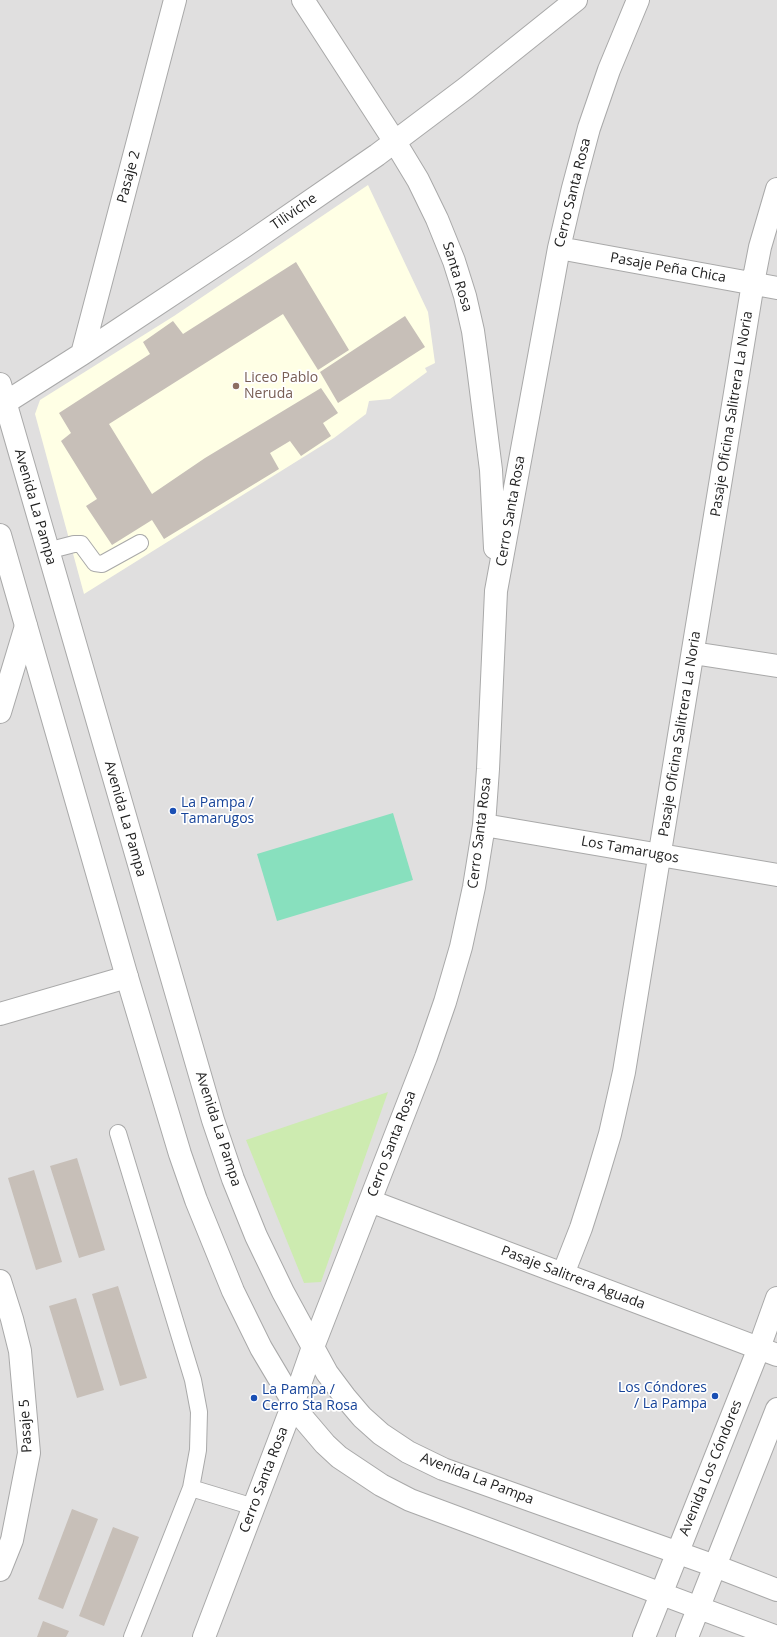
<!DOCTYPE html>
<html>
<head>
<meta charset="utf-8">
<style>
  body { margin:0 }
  canvas { display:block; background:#f2efe9 }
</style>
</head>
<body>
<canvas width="777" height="1637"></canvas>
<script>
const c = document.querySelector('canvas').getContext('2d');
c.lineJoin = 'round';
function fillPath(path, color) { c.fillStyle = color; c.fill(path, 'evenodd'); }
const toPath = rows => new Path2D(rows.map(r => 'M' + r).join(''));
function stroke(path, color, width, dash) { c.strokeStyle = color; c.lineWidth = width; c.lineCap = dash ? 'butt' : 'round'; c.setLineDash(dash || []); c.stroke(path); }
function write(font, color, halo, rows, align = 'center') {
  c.font = font + ' "Open Sans",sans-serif'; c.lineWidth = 3.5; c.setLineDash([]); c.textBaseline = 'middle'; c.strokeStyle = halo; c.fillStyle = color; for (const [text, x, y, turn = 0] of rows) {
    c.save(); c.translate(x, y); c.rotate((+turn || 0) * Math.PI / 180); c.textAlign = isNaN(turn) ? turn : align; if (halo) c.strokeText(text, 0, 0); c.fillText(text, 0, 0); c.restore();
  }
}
fillPath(toPath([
  [0,0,777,0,777,1637,0,1637]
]), '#e0dfdf');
fillPath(toPath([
  [368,185,428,312,435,363,425,368,427,372,390,399,369,401,366,414,334,438,84,594,35,414,40,400,174,316]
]), '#ffffe5');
fillPath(toPath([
  [388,1092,321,1282,304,1283,246,1140]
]), '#cdebb0');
fillPath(toPath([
  [393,813,413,880,277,921,257,854]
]), '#88e0be');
fillPath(toPath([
  [296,262,349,350,318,370,283,314,109,424,152,494,205,458,321,388,338,413,323,423,331,436,301,456,290,441,270,453,279,469,164,539,152,520,112,545,86,506,97,499,61,441,71,433,59,413,150,354,143,342,173,321,183,334],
  [405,316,425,347,338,403,320,372],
  [77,1158,105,1250,79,1258,50,1166],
  [34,1170,62,1262,36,1270,8,1178],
  [118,1286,147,1378,120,1386,92,1294],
  [76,1298,104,1390,77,1398,49,1306],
  [72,1509,98,1519,63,1609,38,1599],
  [113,1527,139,1537,104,1626,79,1616],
  [43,1621,69,1631,66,1637,37,1637]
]), '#c7bfb8');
const service = toPath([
  [47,551,74,544,81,544,95,563,102,564,140,543],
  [118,1133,193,1380,199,1412,198,1450,191,1488],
  [132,1637,191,1488,254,1507]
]);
const minor = toPath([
  [303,0,395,142,418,180,437,219,454,261,465,296,473,331,478,367,491,470,495,548],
  [559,248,777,288],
  [82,354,175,0],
  [0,406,82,354,245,246,377,155,466,88,576,0],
  [693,653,777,666],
  [0,712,26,626],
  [484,825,777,875],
  [0,1014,127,977],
  [370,1201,777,1355],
  [563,1274,581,1228,596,1181,610,1134,624,1072,753,283,760,247,777,189],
  [0,1281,12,1319,20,1351,29,1453,12,1540,0,1570],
  [204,1637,293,1404,313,1347,426,1057,445,1002,461,947,474,887,484,825,488,769,496,591,559,248,573,188,589,128,609,70,638,0]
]);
const tertiary = toPath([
  [0,384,213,1120,233,1179,256,1236,283,1292,327,1373,345,1397,362,1417,381,1434,408,1452,443,1469,715,1566,777,1590],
  [0,535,127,977,180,1154,196,1200,233,1291,261,1348,302,1417,325,1444,339,1457,381,1485,410,1500,777,1637],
  [644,1637,759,1348,777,1298],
  [687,1637,777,1409]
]);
stroke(service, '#a9a9a9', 18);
stroke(minor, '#a9a9a9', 24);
stroke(tertiary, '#a9a9a9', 24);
stroke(service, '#fff', 16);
stroke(minor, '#fff', 22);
stroke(tertiary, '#fff', 22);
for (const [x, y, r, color] of [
  [236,386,4,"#8d6e63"],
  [173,811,4,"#1a4fb4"],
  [715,1396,4,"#1a4fb4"],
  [254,1398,4,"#1a4fb4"]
]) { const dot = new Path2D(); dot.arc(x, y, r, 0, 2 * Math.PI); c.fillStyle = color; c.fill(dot); stroke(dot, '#fff', 1.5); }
write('14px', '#222', '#fff', [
  ["Pasaje 2",129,177,-75],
  ["Cerro Santa Rosa",573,193,-76],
  ["Tiliviche",294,212,-35],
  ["Pasaje Peña Chica",668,268,10],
  ["Santa Rosa",457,277,73],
  ["Pasaje Oficina Salitrera La Noria",732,414,-81],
  ["Avenida La Pampa",35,507,74],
  ["Cerro Santa Rosa",511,511,-80],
  ["Pasaje Oficina Salitrera La Noria",680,734,-81],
  ["Avenida La Pampa",125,819,74],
  ["Cerro Santa Rosa",480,833,-83],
  ["Los Tamarugos",630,850,10],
  ["Avenida La Pampa",218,1129,72],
  ["Cerro Santa Rosa",392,1144,-69],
  ["Pasaje Salitrera Aguada",573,1278,21],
  ["Pasaje 5",26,1426,-93],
  ["Avenida Los Cóndores",711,1468,-68],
  ["Avenida La Pampa",477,1479,21],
  ["Cerro Santa Rosa",264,1480,-69]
]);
write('14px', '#785e54', '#fff', [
  ["Liceo Pablo",244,378],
  ["Neruda",244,394]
], 'left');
write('14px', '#164399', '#fff', [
  ["La Pampa /",181,803],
  ["Tamarugos",181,819],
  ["Los Cóndores",707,1388,"right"],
  ["/ La Pampa",707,1404,"right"],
  ["La Pampa /",262,1390],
  ["Cerro Sta Rosa",262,1406]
], 'left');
</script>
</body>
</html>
